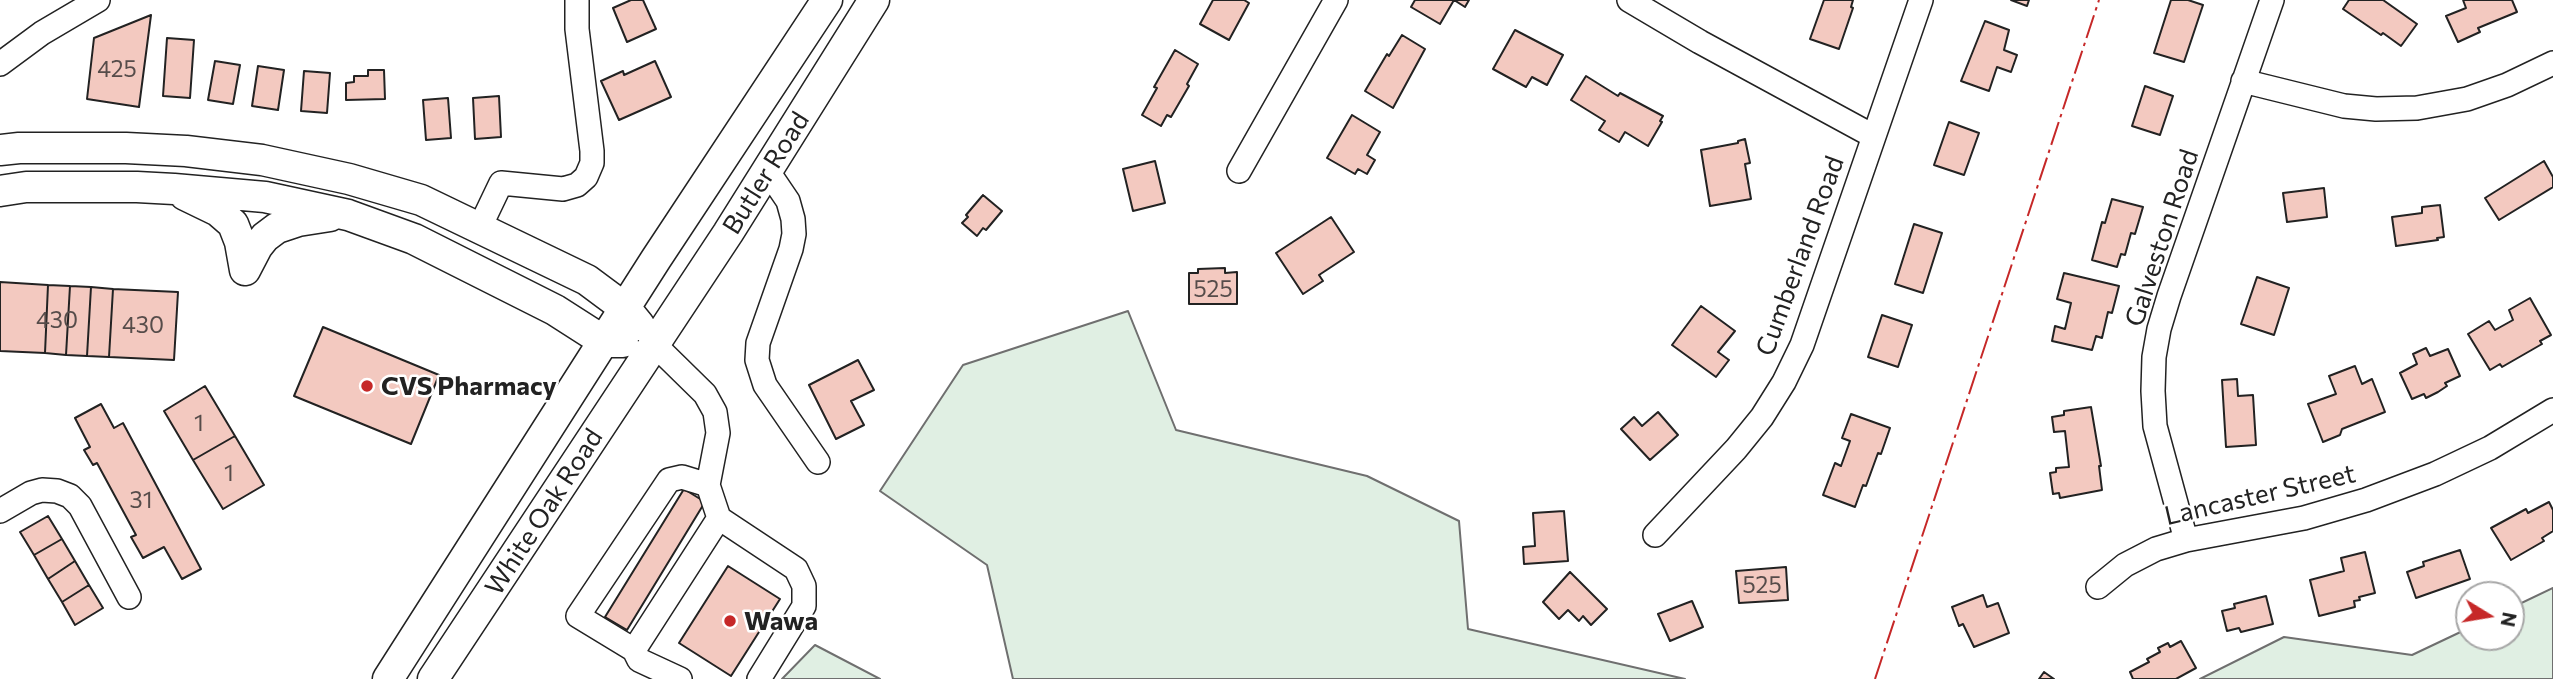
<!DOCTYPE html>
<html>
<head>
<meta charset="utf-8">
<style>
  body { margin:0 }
  #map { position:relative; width:2553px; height:679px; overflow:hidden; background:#fff; font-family:Commissioner,sans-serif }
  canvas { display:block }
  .north { position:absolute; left:2455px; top:581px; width:70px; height:70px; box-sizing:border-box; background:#fff; border:2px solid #a7a7a7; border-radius:50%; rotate:101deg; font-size:19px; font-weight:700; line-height:28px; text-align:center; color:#222 }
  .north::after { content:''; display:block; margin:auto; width:24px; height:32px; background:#c62828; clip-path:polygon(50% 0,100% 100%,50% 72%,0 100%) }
</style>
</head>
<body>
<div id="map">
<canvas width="2553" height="679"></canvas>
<div class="north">N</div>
</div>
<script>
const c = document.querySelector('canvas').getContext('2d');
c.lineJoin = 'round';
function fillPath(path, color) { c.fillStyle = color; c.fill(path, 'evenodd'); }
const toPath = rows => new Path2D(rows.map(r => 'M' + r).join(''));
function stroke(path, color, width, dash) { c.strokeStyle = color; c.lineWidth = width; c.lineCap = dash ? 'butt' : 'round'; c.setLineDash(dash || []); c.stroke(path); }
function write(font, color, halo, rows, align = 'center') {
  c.font = font + ' Commissioner,sans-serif'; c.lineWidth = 5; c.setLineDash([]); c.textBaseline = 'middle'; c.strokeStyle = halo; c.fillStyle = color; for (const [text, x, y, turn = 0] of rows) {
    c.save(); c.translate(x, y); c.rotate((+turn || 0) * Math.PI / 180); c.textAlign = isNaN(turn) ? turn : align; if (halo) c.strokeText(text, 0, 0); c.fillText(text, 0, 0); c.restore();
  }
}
const green = toPath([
  [1128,311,1176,430,1367,476,1459,521,1468,629,1685,679,1013,679,987,565,880,491,963,365,1128,311],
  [2553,588,2553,679,2200,679,2284,637,2412,655,2469,628,2469,637,2511,637,2511,608,2553,588],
  [815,645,880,679,782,679,815,645]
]);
fillPath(green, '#e0efe3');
stroke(green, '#6f6f6f', 2);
const building = toPath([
  [631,0,643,0,656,29,627,42,613,8,631,0],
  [1213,0,1244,0,1249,3,1229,40,1200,24,1213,0],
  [1415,0,1469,0,1465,7,1454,0,1440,24,1411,7,1415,0],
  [1824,0,1853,0,1851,7,1853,8,1839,49,1810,39,1824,0],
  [2011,0,2029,0,2027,6,2011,0],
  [2171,0,2188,0,2203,5,2184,62,2154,53,2171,0],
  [2349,0,2383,0,2417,24,2401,46,2383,33,2381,35,2343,9,2349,0],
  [2463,0,2512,0,2517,12,2478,28,2480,32,2458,42,2446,16,2466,8,2463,0],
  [151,15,139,107,87,99,94,38,151,15],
  [1985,21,2009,30,2004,50,2017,55,2011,72,1997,67,1989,91,1961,81,1985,21],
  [1515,30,1563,55,1547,85,1532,77,1526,87,1493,69,1515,30],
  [1402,35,1425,49,1393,108,1365,91,1387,54,1389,56,1402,35],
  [167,38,194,40,190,98,163,96,167,38],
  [1175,50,1198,64,1187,84,1189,86,1171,117,1167,115,1161,126,1142,115,1157,88,1154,87,1175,50],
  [215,61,240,65,233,104,208,100,215,61],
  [655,61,671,97,619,120,601,81,623,71,624,75,655,61],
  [258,66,284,70,278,110,252,106,258,66],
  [368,70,384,70,385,99,346,100,346,83,354,82,354,76,368,76,368,70],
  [304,71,330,73,327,113,301,111,304,71],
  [1586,76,1618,96,1620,93,1663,116,1660,121,1662,122,1648,146,1625,132,1619,142,1599,130,1605,121,1571,100,1586,76],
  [2145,86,2173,96,2160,135,2132,126,2145,86],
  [499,96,501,137,475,139,473,98,499,96],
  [448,98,451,138,426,140,423,100,448,98],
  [1352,115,1380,132,1367,155,1375,160,1367,174,1358,169,1355,174,1327,158,1352,115],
  [1949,122,1979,133,1964,175,1934,165,1949,122],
  [1745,139,1750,163,1745,164,1751,199,1710,206,1701,150,1738,143,1738,141,1745,139],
  [1155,161,1165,203,1133,211,1123,169,1155,161],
  [2544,161,2553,177,2553,187,2499,220,2485,198,2544,161],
  [2324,188,2327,217,2287,222,2283,193,2324,188],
  [983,195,1002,211,986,230,983,228,977,236,962,223,968,217,966,215,983,195],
  [2112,199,2143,207,2135,234,2131,233,2125,255,2121,254,2117,267,2092,260,2102,222,2105,223,2112,199],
  [2440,205,2444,237,2437,238,2438,240,2396,246,2392,217,2422,213,2422,207,2440,205],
  [1331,217,1354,252,1319,275,1323,281,1303,294,1276,253,1331,217],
  [1914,224,1942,233,1923,293,1895,284,1914,224],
  [1225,268,1225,273,1237,272,1237,304,1189,304,1189,273,1198,273,1198,269,1225,268],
  [2064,273,2119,286,2112,313,2108,312,2102,338,2096,336,2092,350,2052,341,2055,326,2065,329,2071,303,2057,299,2064,273],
  [2257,277,2289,288,2274,335,2241,324,2257,277],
  [0,282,48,285,45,353,0,351,0,282],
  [48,285,70,286,66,355,45,353,48,285],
  [70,286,91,287,87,356,66,355,70,286],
  [91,287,113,289,109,357,87,356,91,287],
  [113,289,178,292,174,360,109,357,113,289],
  [2530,298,2551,335,2540,341,2542,344,2502,367,2500,364,2490,370,2468,334,2489,321,2495,330,2513,320,2509,310,2530,298],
  [1701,306,1735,331,1718,352,1729,360,1716,377,1672,345,1701,306],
  [1882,315,1912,325,1898,367,1868,357,1882,315],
  [323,327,439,375,411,444,294,396,323,327],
  [2426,348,2430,356,2448,349,2460,376,2445,383,2447,386,2438,392,2426,398,2424,394,2412,399,2400,373,2417,364,2413,354,2426,348],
  [858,360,874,390,851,401,864,425,836,439,809,385,858,360],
  [2355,366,2362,384,2372,379,2385,412,2342,429,2340,435,2323,442,2308,404,2336,394,2329,376,2355,366],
  [2237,379,2238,396,2253,395,2256,445,2226,447,2222,380,2237,379],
  [205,386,235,436,193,460,164,411,205,386],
  [101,404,114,428,123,423,201,569,182,579,164,547,143,558,131,537,136,535,97,463,93,465,84,450,90,447,75,418,101,404],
  [2091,407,2101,466,2099,466,2102,490,2060,498,2059,493,2053,494,2050,473,2056,472,2056,468,2069,467,2065,431,2054,432,2052,417,2064,415,2064,411,2091,407],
  [1658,412,1678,435,1650,460,1621,429,1634,417,1642,426,1658,412],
  [1851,414,1890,428,1881,454,1878,453,1866,486,1863,485,1855,507,1823,495,1835,463,1841,466,1850,441,1842,438,1851,414],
  [235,436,264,485,223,509,193,460,235,436],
  [684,489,705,502,627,630,605,617,684,489],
  [2549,502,2553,510,2553,531,2542,538,2544,541,2511,560,2491,528,2526,509,2528,513,2549,502],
  [1564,511,1568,561,1524,564,1523,547,1535,546,1533,513,1564,511],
  [48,516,62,539,34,555,20,532,48,516],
  [62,539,75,561,48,579,34,555,62,539],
  [2460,550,2470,579,2416,598,2407,572,2424,566,2423,562,2460,550],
  [2365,552,2375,593,2359,597,2360,600,2354,601,2355,607,2319,616,2310,580,2344,571,2341,558,2365,552],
  [75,561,89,585,62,602,48,579,75,561],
  [728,566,780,599,731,676,679,643,728,566],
  [1786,567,1788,600,1739,603,1736,571,1786,567],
  [1570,572,1607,609,1591,625,1583,616,1579,621,1568,610,1559,619,1543,602,1570,572],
  [89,585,103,608,75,625,62,602,89,585],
  [1983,595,1987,607,1998,603,2009,633,1974,647,1963,624,1959,626,1952,607,1983,595],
  [2266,596,2273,624,2241,632,2239,628,2227,631,2222,611,2235,608,2234,604,2266,596],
  [1692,601,1703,627,1670,641,1658,614,1692,601],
  [2181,641,2196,668,2176,679,2133,679,2130,672,2149,662,2147,659,2160,652,2158,648,2168,643,2170,647,2181,641],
  [2044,672,2054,679,2039,679,2044,672]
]);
fillPath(building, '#f3c9c0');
stroke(building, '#222', 2);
const minor = toPath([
  [1629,0,1700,42,1873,136],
  [0,64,42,33,98,0],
  [2243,81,2344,106,2376,109,2417,108,2467,99,2507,85,2553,63],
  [767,170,788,201,793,219,794,234,791,249,758,343,757,360,765,385,818,462],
  [1239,171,1336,0],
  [479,229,501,183,563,189,577,185,586,177,592,163,592,151,577,29,577,0],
  [654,344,705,394,715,412,718,433,708,485,719,518,796,569,804,586,804,606,759,679],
  [0,511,31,493,42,490,57,491,70,496,80,506,129,597],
  [1655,535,1736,449,1762,417,1784,382,1802,345,1921,0],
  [2186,540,2155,426,2153,391,2154,357,2159,329,2169,296,2272,0],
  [2098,587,2125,565,2156,549,2186,540,2304,518,2366,500,2435,474,2490,448,2553,410],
  [634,650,578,616,669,480,682,477,708,485],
  [680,679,639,660,634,650,719,518]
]);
const major = toPath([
  [0,150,19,148,126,148,186,151,262,160,349,179,421,200,587,280,626,309,639,325],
  [0,191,26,187,137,187,174,189,265,197,348,215,414,239,555,310,605,342,623,342],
  [185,195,218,211,233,224,240,242,245,270],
  [245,270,257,247,265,237,277,228,298,221,330,216],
  [388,679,656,259,827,0],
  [433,679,728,233,874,0]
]);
stroke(minor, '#222', 26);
stroke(major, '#222', 33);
stroke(minor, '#fff', 23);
stroke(major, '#fff', 30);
stroke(toPath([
  [1875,679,2099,0]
]), '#c62828', 2, [24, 5, 3.5, 5]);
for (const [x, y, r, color] of [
  [367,386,7,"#c62828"],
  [730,621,7,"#c62828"]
]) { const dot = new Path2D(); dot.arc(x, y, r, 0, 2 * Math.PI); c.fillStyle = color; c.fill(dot); stroke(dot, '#fff', 2.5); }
write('23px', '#564c4a', null, [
  ["425",117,69],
  ["525",1213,289],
  ["430",57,320],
  ["430",143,325],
  ["1",199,423],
  ["1",229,473],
  ["31",141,500],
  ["525",1762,585]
]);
write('26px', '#222', '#fff', [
  ["Butler Road",766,173,-58],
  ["Galveston Road",2162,238,-72],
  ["Cumberland Road",1800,256,-70],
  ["Lancaster Street",2260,495,-13],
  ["White Oak Road",544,512,-57]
]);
write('bold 26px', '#222', '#fff', [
  ["CVS Pharmacy",381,386],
  ["Wawa",744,621]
], 'left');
</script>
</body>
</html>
